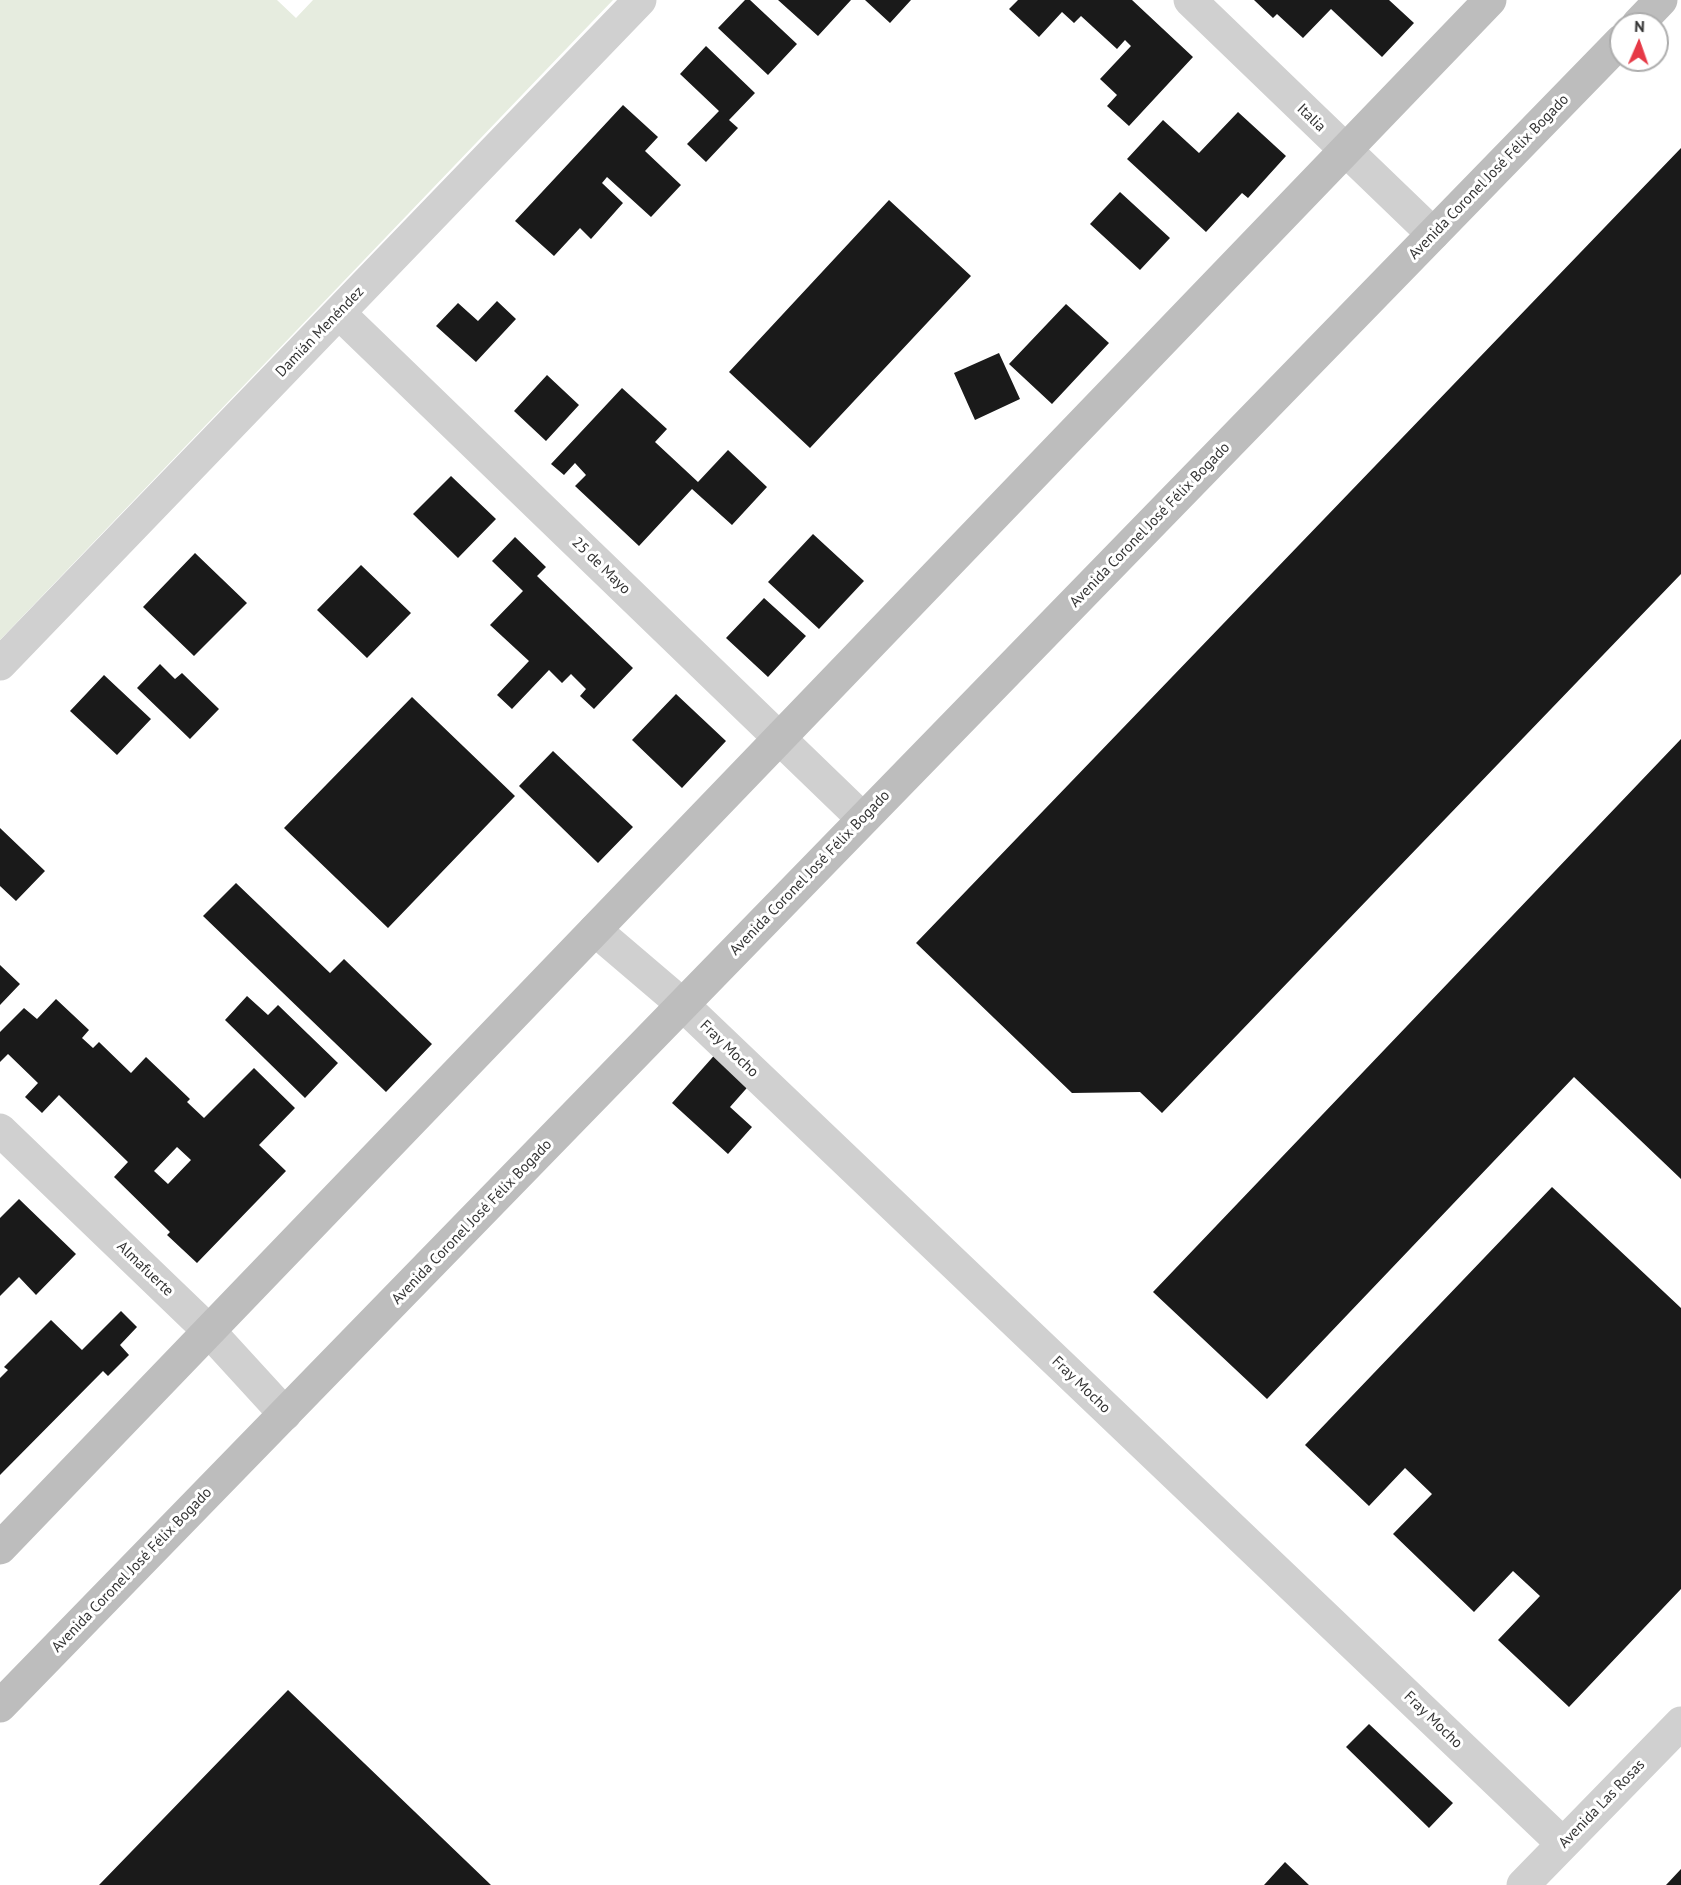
<!DOCTYPE html>
<html>
<head>
<meta charset="utf-8">
<style>
  body { margin:0 }
  #map { position:relative; width:1681px; height:1885px; overflow:hidden; background:#fff; font-family:"PT Sans",sans-serif }
  canvas { display:block }
  .north { position:absolute; left:1609px; top:12px; width:60px; height:60px; box-sizing:border-box; background:#fff; border:2px solid #adadad; border-radius:50%; rotate:2deg; font-size:16px; font-weight:700; line-height:24px; text-align:center; color:#333 }
  .north::after { content:''; display:block; margin:auto; width:21px; height:27px; background:#e63946; clip-path:polygon(50% 0,100% 100%,50% 72%,0 100%) }
</style>
</head>
<body>
<div id="map">
<canvas width="1681" height="1885"></canvas>
<div class="north">N</div>
</div>
<script>
const c = document.querySelector('canvas').getContext('2d');
c.lineJoin = 'round';
function fillPath(path, color) { c.fillStyle = color; c.fill(path, 'evenodd'); }
const toPath = rows => new Path2D(rows.map(r => 'M' + r).join(''));
function stroke(path, color, width, dash) { c.strokeStyle = color; c.lineWidth = width; c.lineCap = dash ? 'butt' : 'round'; c.setLineDash(dash || []); c.stroke(path); }
function write(font, color, halo, rows, align = 'center') {
  c.font = font + ' "PT Sans",sans-serif'; c.lineWidth = 6; c.setLineDash([]); c.textBaseline = 'middle'; c.strokeStyle = halo; c.fillStyle = color; for (const [text, x, y, turn = 0] of rows) {
    c.save(); c.translate(x, y); c.rotate((+turn || 0) * Math.PI / 180); c.textAlign = isNaN(turn) ? turn : align; if (halo) c.strokeText(text, 0, 0); c.fillText(text, 0, 0); c.restore();
  }
}
fillPath(toPath([
  [0,0,277,0,296,18,313,0,613,0,0,640]
]), '#e6ecdf');
fillPath(toPath([
  [745,0,750,0,797,44,768,75,718,28],
  [778,0,851,0,818,36],
  [865,0,911,0,890,23],
  [1018,0,1132,0,1193,57,1129,126,1107,106,1117,95,1100,79,1131,46,1125,40,1117,49,1081,16,1074,23,1062,12,1039,37,1009,9],
  [1254,0,1389,0,1414,23,1382,57,1331,9,1303,38,1277,14,1273,18],
  [706,46,755,93,729,120,738,128,706,162,687,144,719,111,680,74],
  [623,105,658,137,645,151,681,185,651,217,607,177,602,183,623,203,591,239,580,228,554,256,515,221],
  [1238,112,1286,156,1248,198,1242,193,1206,232,1127,159,1163,120,1199,153],
  [1681,148,1681,574,1162,1113,1140,1092,1072,1093,916,943],
  [1120,192,1170,238,1140,270,1090,224],
  [889,200,971,276,810,448,729,372],
  [497,301,516,319,476,362,436,326,458,303,478,321],
  [1066,304,1109,343,1052,404,1009,364],
  [999,353,1020,399,975,420,954,373],
  [547,375,579,405,546,441,514,411],
  [622,388,667,429,655,442,698,482,728,450,767,487,732,525,692,489,639,546,575,486,586,475,575,463,564,475,551,464],
  [451,476,496,519,458,558,413,514],
  [813,534,864,581,819,629,768,582],
  [515,537,546,567,537,576,633,668,594,709,580,696,586,689,571,674,562,683,549,670,512,709,497,695,529,661,490,625,523,591,492,561],
  [195,553,247,603,194,656,143,607],
  [361,565,411,613,367,658,317,610],
  [764,598,806,636,768,677,726,638],
  [160,664,175,679,182,673,219,709,190,739,137,688],
  [104,675,151,719,117,755,70,711],
  [676,694,726,741,682,788,632,740],
  [412,697,515,796,388,928,284,828],
  [1681,739,1681,1179,1574,1077,1267,1399,1153,1292],
  [553,751,633,827,598,863,519,786],
  [0,828,45,871,16,901,0,886],
  [236,883,330,973,344,959,432,1044,386,1092,203,916],
  [0,965,20,984,0,1005],
  [247,996,268,1015,278,1005,338,1063,305,1098,225,1020],
  [56,999,89,1030,82,1038,93,1048,99,1042,131,1073,146,1057,190,1099,187,1102,204,1118,254,1068,295,1108,259,1145,286,1171,197,1263,167,1235,170,1232,114,1177,128,1162,59,1095,42,1113,25,1097,38,1083,8,1054,0,1062,0,1032,24,1008,37,1019],
  [177,1147,191,1160,168,1184,154,1171],
  [719,1050,753,1081,730,1107,752,1127,728,1154,672,1103],
  [1552,1187,1681,1308,1681,1589,1569,1707,1498,1640,1540,1596,1513,1571,1474,1612,1393,1534,1432,1494,1405,1468,1369,1506,1305,1445],
  [19,1199,76,1254,36,1295,19,1277,0,1296,0,1218],
  [121,1311,137,1327,120,1345,129,1355,108,1376,103,1371,0,1475,0,1378,8,1370,4,1367,51,1320,82,1350],
  [288,1690,491,1885,99,1885],
  [1369,1724,1453,1803,1429,1828,1346,1747],
  [1285,1862,1309,1885,1264,1885],
  [1681,1869,1681,1885,1666,1885]
]), '#1a1a1a');
stroke(toPath([
  [1190,0,1433,234],
  [339,313,863,819],
  [0,664,640,0],
  [595,930,683,1005,1563,1844],
  [0,1130,209,1331,285,1414],
  [1523,1885,1681,1723]
]), '#d0d0d0', 33);
stroke(toPath([
  [1638,24,1661,0],
  [0,1548,1490,0],
  [0,1706,1621,41]
]), '#bdbdbd', 33);
write('15px', '#333', '#fff', [
  ["Italia",1311,118,44],
  ["Avenida Coronel José Félix Bogado",1489,177,-46],
  ["Damián Menéndez",320,332,-46],
  ["Avenida Coronel José Félix Bogado",1150,525,-46],
  ["25 de Mayo",601,566,44],
  ["Avenida Coronel José Félix Bogado",810,873,-46],
  ["Fray Mocho",729,1049,44],
  ["Avenida Coronel José Félix Bogado",472,1222,-46],
  ["Almafuerte",145,1269,44],
  ["Fray Mocho",1081,1385,44],
  ["Avenida Coronel José Félix Bogado",132,1570,-46],
  ["Fray Mocho",1433,1720,44],
  ["Avenida Las Rosas",1602,1804,-46]
]);
</script>
</body>
</html>
